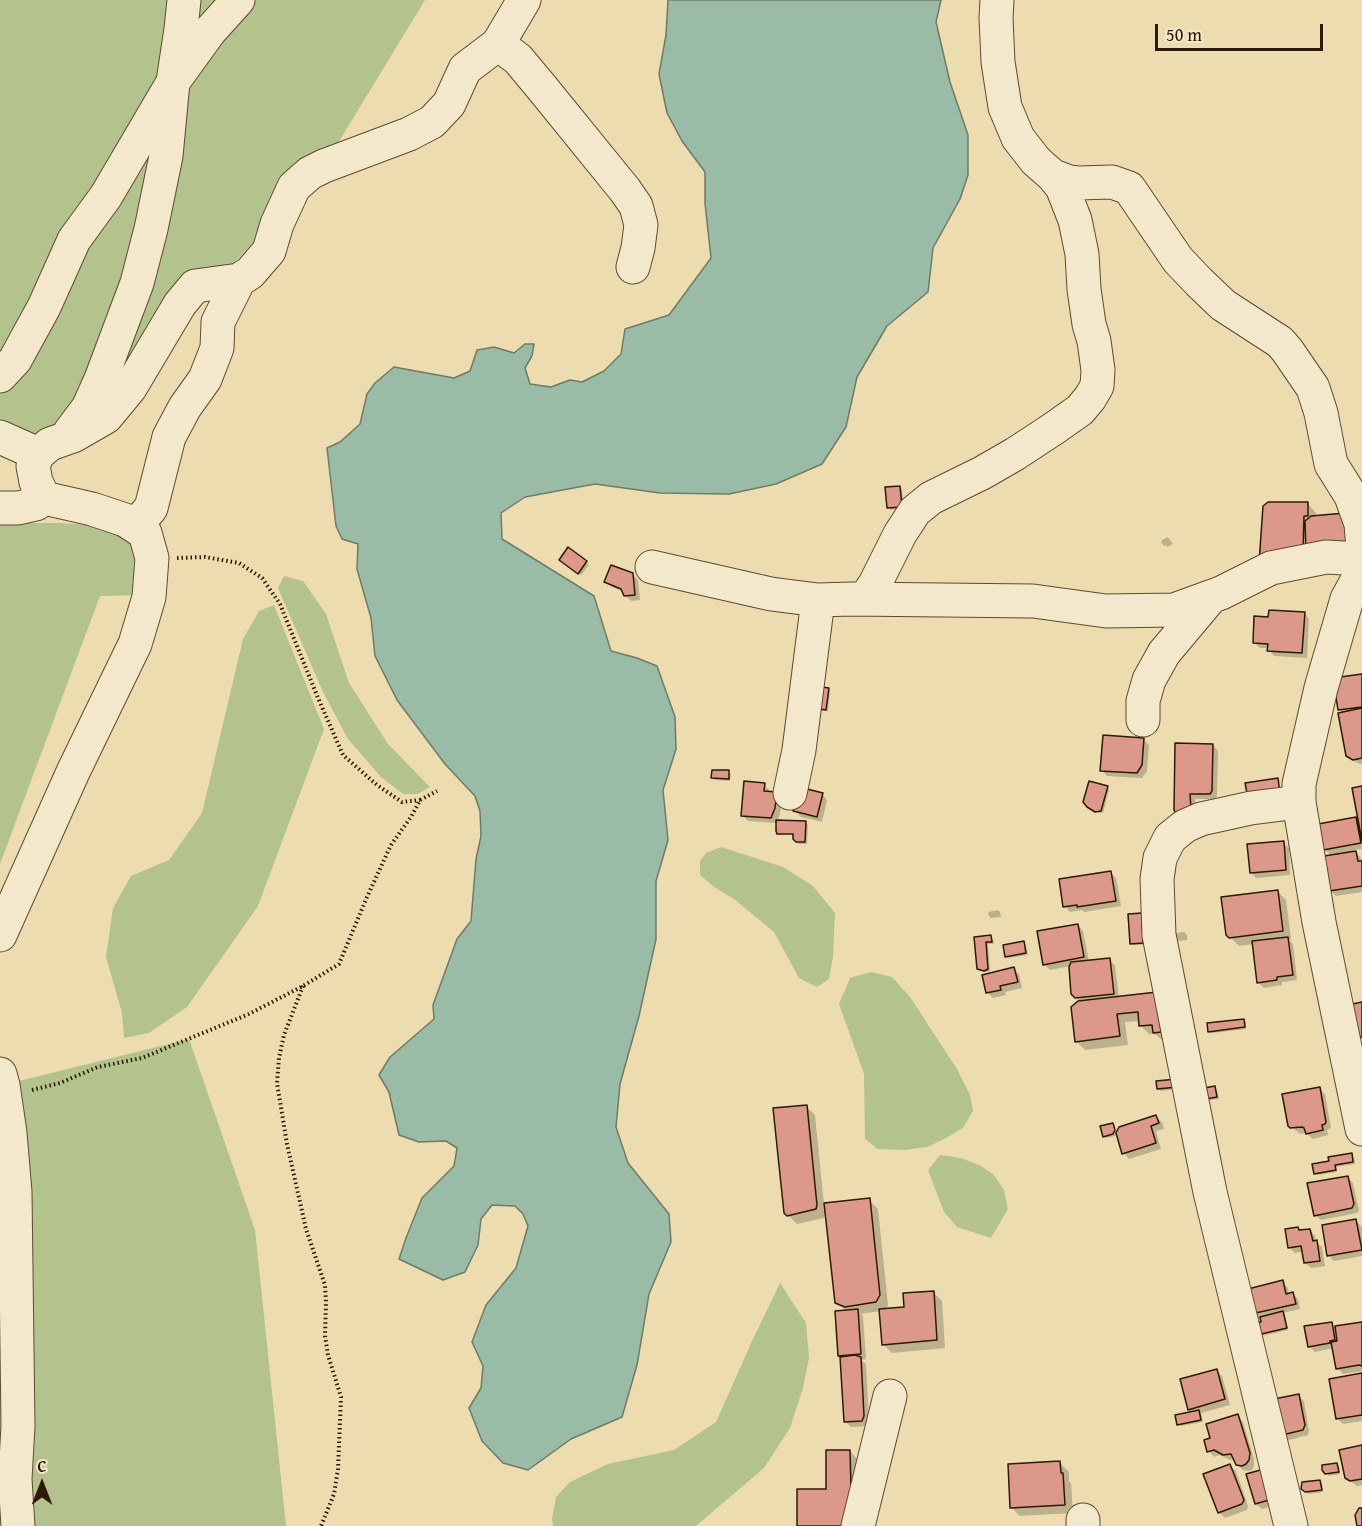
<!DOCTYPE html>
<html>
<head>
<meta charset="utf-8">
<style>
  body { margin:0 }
  #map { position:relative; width:1362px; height:1526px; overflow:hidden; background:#eddcaf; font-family:"Gentium Book Plus",serif }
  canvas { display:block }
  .north { position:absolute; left:12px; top:1454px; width:60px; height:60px; -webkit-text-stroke:4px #f3e8cb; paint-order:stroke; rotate:0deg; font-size:16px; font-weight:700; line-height:24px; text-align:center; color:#2c1908 }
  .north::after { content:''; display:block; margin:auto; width:21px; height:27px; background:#2c1908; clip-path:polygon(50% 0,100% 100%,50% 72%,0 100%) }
  .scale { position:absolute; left:1155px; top:24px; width:168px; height:27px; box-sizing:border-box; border:3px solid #2c1908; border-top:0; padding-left:8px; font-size:18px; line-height:21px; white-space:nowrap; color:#2c1908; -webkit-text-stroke:4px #f3e8cb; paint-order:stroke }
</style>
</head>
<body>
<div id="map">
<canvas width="1362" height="1526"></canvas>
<div class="north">С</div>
<div class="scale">50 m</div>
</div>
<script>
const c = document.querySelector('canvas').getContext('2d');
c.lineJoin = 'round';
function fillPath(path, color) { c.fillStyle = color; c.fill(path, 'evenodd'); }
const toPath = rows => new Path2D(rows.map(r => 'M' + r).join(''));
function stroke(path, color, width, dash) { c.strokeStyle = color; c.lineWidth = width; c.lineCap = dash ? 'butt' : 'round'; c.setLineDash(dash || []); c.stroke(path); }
fillPath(toPath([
  [0,0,425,0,324,166,73,436,0,444],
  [0,523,60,523,116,527,132,532,142,595,100,596,0,864],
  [284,576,303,581,326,614,349,683,388,744,430,787,418,794,403,794,381,777,348,739,323,692,278,588],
  [274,605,324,729,258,906,187,1007,149,1033,124,1038,122,1013,106,957,113,908,131,876,169,860,202,813,243,639,259,611],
  [721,847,783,867,813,886,835,913,833,957,829,979,817,987,799,978,774,932,734,899,714,887,700,875,700,861,706,853],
  [871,972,892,977,910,997,957,1069,970,1095,973,1111,963,1128,944,1139,927,1147,905,1150,878,1149,865,1139,864,1074,839,1004,850,978],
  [189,1039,255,1230,286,1526,0,1526,0,1084,3,1085],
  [940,1155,961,1158,981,1166,994,1175,1004,1190,1008,1209,991,1238,957,1227,944,1212,928,1170],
  [780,1283,806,1323,809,1358,803,1388,790,1428,764,1468,696,1526,553,1526,552,1519,556,1497,570,1482,608,1464,674,1450,716,1422,753,1339]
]), '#b4c28e');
const water = toPath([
  [668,0,941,0,936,22,950,82,968,135,968,175,960,199,933,248,928,292,887,326,857,377,846,427,822,464,776,484,729,494,660,493,595,484,525,497,501,513,502,539,594,596,611,651,637,658,657,666,675,717,676,749,663,790,668,840,656,881,656,939,639,1016,620,1084,616,1127,628,1163,669,1214,671,1242,649,1294,637,1365,622,1417,571,1439,528,1470,503,1463,482,1441,469,1408,481,1388,483,1366,472,1342,486,1305,516,1268,528,1226,523,1214,515,1206,492,1205,481,1219,478,1245,465,1272,443,1280,399,1259,406,1238,422,1198,454,1166,457,1148,446,1141,419,1142,399,1135,389,1092,379,1075,390,1057,434,1019,433,1005,457,939,471,921,476,859,481,836,480,811,475,796,445,764,397,700,375,656,371,618,357,569,358,544,342,539,336,526,327,448,340,442,360,424,367,394,375,383,394,367,454,378,470,371,477,350,494,347,514,353,525,344,534,344,532,356,525,368,530,384,551,387,570,380,582,382,604,371,621,354,625,329,669,315,711,258,705,203,705,172,682,141,667,113,659,74,666,35,668,0]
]);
fillPath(water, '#9abca7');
stroke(water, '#6e7b67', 1.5);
fillPath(toPath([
  [900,487,902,490,904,508,891,510,888,507],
  [1308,504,1316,513,1311,557,1265,507],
  [1168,537,1173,544,1167,547,1166,545,1164,546,1161,542,1162,540],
  [569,549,589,565,581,575,563,562],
  [632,574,638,580,640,600,631,601,625,595,624,592,612,587,606,582],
  [1304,613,1309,619,1307,658,1274,656,1269,650,1269,648,1260,648,1254,642,1270,619],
  [1362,676,1362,764,1360,764,1354,761,1348,755,1343,713,1339,709],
  [828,689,830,691,828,711,816,710],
  [1143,739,1149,745,1147,771,1142,778,1107,776,1102,770],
  [1177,744,1213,745,1218,751,1217,796,1215,799,1195,799,1196,815,1183,819],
  [728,772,731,774,730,781,715,780,713,778],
  [764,785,769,790,769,793,782,799,780,814,777,822,805,823,808,825,807,844,799,844,795,839,795,836,781,836,801,836,777,823,748,821,742,815],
  [1107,788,1109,790,1103,813,1100,813,1088,806],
  [1362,788,1362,849,1353,850,1361,858,1362,892,1336,896,1331,891,1332,856,1324,849,1355,819,1360,824],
  [822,794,827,800,822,822,801,817,795,811],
  [1283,843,1289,848,1290,875,1256,878,1251,872],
  [1111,873,1116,878,1121,906,1084,912,1082,910,1070,912,1065,906],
  [1278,892,1286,900,1291,939,1289,940,1293,944,1297,980,1282,982,1282,985,1264,988,1258,982,1253,944,1239,946,1227,934],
  [998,910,1000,912,1001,917,991,918,989,916,988,912],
  [1141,914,1145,945,1134,945,1131,943],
  [1078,925,1083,931,1089,962,1110,960,1115,966,1119,998,1156,994,1169,1041,1163,1041,1155,1034,1149,1034,1141,1026,1140,1021,1125,1022,1128,1045,1085,1050,1076,1041,1080,1001,1072,994,1071,966,1050,970,1044,964],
  [1184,932,1187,935,1187,940,1179,941,1176,939,1176,933],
  [991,937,993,939,994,944,988,944,990,971,987,972,981,971,978,969,975,938],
  [1024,943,1026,945,1028,955,1009,958,1006,956],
  [1014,969,1019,974,1022,988,1005,992,1006,995,993,998,987,992],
  [1243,1020,1246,1022,1246,1029,1212,1033,1209,1031],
  [1158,1083,1179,1089,1161,1091,1159,1089],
  [1214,1088,1217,1090,1219,1099,1210,1100,1208,1098],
  [1319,1089,1325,1094,1331,1128,1327,1130,1328,1135,1313,1139,1306,1133,1300,1134,1290,1125],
  [806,1106,815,1115,824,1205,869,1200,878,1209,888,1305,885,1310,906,1308,933,1292,942,1301,945,1348,892,1353,883,1344,880,1311,861,1314,863,1316,866,1359,861,1360,866,1364,869,1422,868,1426,851,1427,846,1422,836,1312,846,1311,837,1302,826,1209,824,1218,797,1224,785,1212],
  [1156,1117,1162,1122,1164,1129,1156,1131,1161,1149,1129,1159,1124,1153],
  [1112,1124,1114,1127,1117,1134,1115,1136,1107,1138,1105,1136],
  [1351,1155,1354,1157,1355,1164,1336,1167,1337,1172,1318,1175,1315,1173],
  [1347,1177,1353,1183,1359,1211,1357,1213,1321,1220,1315,1215],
  [1356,1221,1361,1226,1362,1229,1362,1256,1334,1261,1328,1255],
  [1298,1228,1301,1232,1310,1230,1315,1236,1316,1242,1322,1247,1325,1266,1311,1268,1305,1263,1304,1251,1295,1253,1289,1247],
  [1282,1282,1288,1288,1289,1295,1293,1294,1298,1299,1300,1309,1283,1313,1285,1315,1288,1330,1261,1336,1263,1323,1262,1318,1257,1319,1249,1312],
  [1331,1323,1336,1328,1362,1323,1362,1371,1343,1374,1337,1368,1334,1348,1315,1352,1309,1346],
  [1216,1370,1222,1376,1230,1405,1201,1413,1203,1422,1181,1426,1179,1424,1193,1413,1189,1409],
  [1362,1375,1362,1421,1343,1424,1337,1418],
  [1298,1396,1304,1401,1309,1431,1308,1435,1289,1440,1282,1436],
  [1237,1416,1243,1422,1254,1459,1254,1466,1252,1470,1248,1471,1243,1470,1237,1464,1235,1459,1230,1460,1220,1455,1214,1457,1209,1451,1212,1439],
  [1362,1447,1362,1485,1357,1486,1346,1477],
  [850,1451,858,1460,860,1526,799,1526,828,1490],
  [1060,1463,1069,1472,1069,1481,1071,1483,1073,1513,1020,1516,1011,1507],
  [1337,1464,1339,1467,1340,1474,1329,1476,1324,1470],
  [1230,1466,1236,1471,1248,1506,1247,1510,1225,1518,1219,1512],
  [1248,1475,1275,1505,1262,1509,1256,1504],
  [1320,1481,1322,1484,1323,1492,1309,1494,1305,1492]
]), '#0003');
const building = toPath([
  [900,486,902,507,887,508,885,487,900,486],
  [1268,502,1308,502,1308,516,1304,516,1303,552,1259,563,1263,506,1268,502],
  [1345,513,1348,549,1306,552,1305,521,1311,516,1345,513],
  [568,547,587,561,578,574,559,560,568,547],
  [611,565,633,573,635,595,624,596,621,589,604,582,611,565],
  [1269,610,1305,612,1302,653,1267,651,1268,644,1253,643,1254,616,1268,617,1269,610],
  [1362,674,1362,707,1338,710,1333,678,1362,674],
  [815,686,829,688,826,710,812,708,815,686],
  [1362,708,1362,758,1353,760,1346,756,1338,713,1362,708],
  [1103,735,1144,738,1142,765,1137,773,1100,771,1103,735],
  [1175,743,1213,744,1212,791,1210,794,1190,794,1191,809,1176,814,1174,810,1175,743],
  [712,770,729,770,729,779,711,778,712,770],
  [1278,778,1280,793,1248,798,1245,783,1278,778],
  [744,781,765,783,764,791,777,792,775,808,771,818,741,816,744,781],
  [1089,781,1108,786,1101,811,1095,812,1087,807,1083,802,1089,781],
  [1362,786,1362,841,1352,788,1362,786],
  [799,787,823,793,817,817,793,811,799,787],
  [1356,817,1361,843,1323,850,1318,824,1356,817],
  [776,820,806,821,805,842,796,842,793,839,793,834,777,834,776,831,776,820],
  [1284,841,1286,870,1250,873,1247,844,1284,841],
  [1356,851,1358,861,1362,861,1362,886,1329,891,1324,856,1356,851],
  [1111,871,1116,901,1077,907,1077,905,1063,907,1059,879,1111,871],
  [1278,890,1283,931,1229,938,1226,935,1221,897,1278,890],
  [1142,913,1143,943,1130,944,1128,914,1142,913],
  [1078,924,1084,957,1043,965,1037,931,1078,924],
  [991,935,992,942,986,942,988,969,984,971,977,969,974,937,991,935],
  [1288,937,1293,975,1277,977,1277,980,1257,983,1252,941,1288,937],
  [1024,941,1026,953,1005,957,1003,945,1024,941],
  [1110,958,1114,994,1075,998,1071,994,1069,967,1071,962,1110,958],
  [1014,967,1018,982,1000,986,1001,990,986,993,982,975,1014,967],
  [1157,992,1161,1032,1153,1033,1152,1025,1139,1026,1138,1012,1117,1014,1120,1036,1075,1042,1071,1007,1078,1001,1157,992],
  [1362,1002,1362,1037,1356,1038,1348,1005,1362,1002],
  [1244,1019,1245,1027,1208,1032,1207,1023,1244,1019],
  [1177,1079,1178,1087,1157,1089,1156,1081,1177,1079],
  [1215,1086,1217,1097,1206,1099,1204,1088,1215,1086],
  [1320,1087,1326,1122,1325,1124,1322,1125,1323,1130,1306,1134,1304,1128,1302,1127,1290,1128,1288,1126,1282,1094,1320,1087],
  [807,1105,817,1205,816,1209,787,1216,784,1213,773,1108,807,1105],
  [1156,1115,1159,1123,1151,1126,1156,1143,1122,1154,1116,1133,1119,1127,1156,1115],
  [1113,1123,1115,1130,1113,1134,1103,1137,1100,1126,1113,1123],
  [1352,1153,1353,1162,1335,1165,1336,1170,1314,1174,1312,1164,1329,1161,1328,1157,1352,1153],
  [1348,1176,1354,1204,1352,1208,1314,1216,1307,1183,1348,1176],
  [870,1198,880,1295,876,1302,845,1307,835,1303,824,1203,870,1198],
  [1356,1219,1362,1250,1327,1256,1322,1225,1356,1219],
  [1298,1227,1299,1230,1310,1229,1313,1241,1317,1240,1320,1261,1304,1263,1301,1246,1288,1248,1285,1229,1298,1227],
  [1283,1280,1286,1294,1293,1292,1296,1304,1251,1314,1248,1289,1283,1280],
  [934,1291,937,1340,882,1345,879,1309,904,1307,903,1293,934,1291],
  [858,1309,861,1354,838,1356,835,1311,858,1309],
  [1283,1311,1287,1328,1257,1335,1254,1323,1261,1322,1260,1317,1283,1311],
  [1332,1322,1335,1340,1330,1341,1330,1343,1308,1347,1304,1326,1332,1322],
  [1362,1322,1362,1366,1359,1365,1336,1369,1331,1342,1337,1341,1335,1326,1362,1322],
  [855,1355,861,1357,864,1416,862,1421,844,1422,840,1357,855,1355],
  [1217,1369,1225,1399,1188,1410,1180,1379,1217,1369],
  [1362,1373,1362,1415,1336,1419,1329,1379,1362,1373],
  [1299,1394,1305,1425,1303,1430,1282,1435,1269,1400,1299,1394],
  [1199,1410,1201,1420,1177,1425,1175,1415,1199,1410],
  [1238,1414,1250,1453,1249,1460,1246,1464,1242,1466,1236,1465,1231,1454,1223,1455,1214,1450,1207,1452,1204,1440,1210,1438,1206,1424,1238,1414],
  [1362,1445,1362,1479,1350,1481,1345,1478,1339,1450,1362,1445],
  [826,1450,850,1450,852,1526,797,1526,797,1489,826,1489,826,1450],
  [1060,1461,1061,1473,1063,1473,1065,1505,1010,1508,1008,1464,1060,1461],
  [1337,1463,1339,1472,1325,1474,1322,1470,1322,1465,1337,1463],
  [1230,1464,1244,1500,1242,1504,1218,1513,1203,1474,1230,1464],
  [1264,1469,1269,1500,1255,1504,1246,1474,1264,1469],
  [1320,1480,1322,1490,1305,1492,1301,1489,1302,1482,1320,1480],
  [1359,1508,1362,1508,1362,1526,1357,1526,1355,1515,1359,1508]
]);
fillPath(building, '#dc9989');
stroke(building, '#2c1908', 1.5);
const minor = toPath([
  [498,44,518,59,543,89,625,190,636,206,641,225,638,248,633,267],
  [1053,176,1069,182,1078,183,1112,182,1129,188,1178,260,1199,282,1223,305,1280,342,1287,350,1313,388,1321,413,1331,464,1351,496,1361,524,1362,537],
  [0,376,15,360,44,307,74,240,106,196,173,82,210,31,238,0],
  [70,432,88,408,101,379,137,283,151,229,166,156,173,82,181,29,184,0],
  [0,437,38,454],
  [44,498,36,482,33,466,38,454,50,444,73,436,106,417,130,388,180,304,195,286,239,280,250,273,269,251,277,224,294,187,310,173,324,166,409,134,432,122,449,104,465,69,498,44,524,0],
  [0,508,18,508,36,504,44,498,92,509,125,520,145,533,152,558,149,597,135,644,73,772,0,935],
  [135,526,151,508,169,437,185,407,205,379,217,348,218,322,239,280],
  [652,567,771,594,818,600,852,599,1033,601,1106,611,1174,610,1221,593,1271,568,1326,557,1362,559],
  [1362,576,1358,579,1347,599,1321,688,1299,784,1299,802,1319,922,1362,1129],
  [865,599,875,584,900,534,915,511,931,498,982,473,1015,454,1053,429,1080,410,1090,398,1097,386,1098,370,1094,341,1089,324,1084,289,1082,254,1075,220,1062,187,1053,176,1036,161,1018,138,1005,107,998,62,996,18,997,0],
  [1143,720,1143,701,1149,680,1164,653,1211,597],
  [790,793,799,750,818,600],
  [0,1074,3,1085,10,1133,15,1192,18,1426,15,1479,18,1526],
  [1083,1520,1083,1526],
  [858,1526,890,1396],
  [1291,1526,1210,1192,1159,935,1157,879,1160,858,1170,838,1185,826,1201,819,1251,808,1299,802]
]);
stroke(minor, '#5c4a32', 35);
stroke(toPath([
  [177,558,205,557,239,563,262,578,280,604,318,698,343,755,377,785,402,802,420,800],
  [303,986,284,1035,279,1058,277,1083,287,1144,306,1229,325,1285,326,1302,325,1336,328,1355,341,1397,338,1469,334,1494,321,1526],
  [32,1090,60,1083,98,1067,142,1058,249,1014,303,986,339,964,367,897,391,845,411,817,420,800,437,791]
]), '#2c1908', 4, [1.5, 3]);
stroke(minor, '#f3e8cb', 33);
</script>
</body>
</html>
